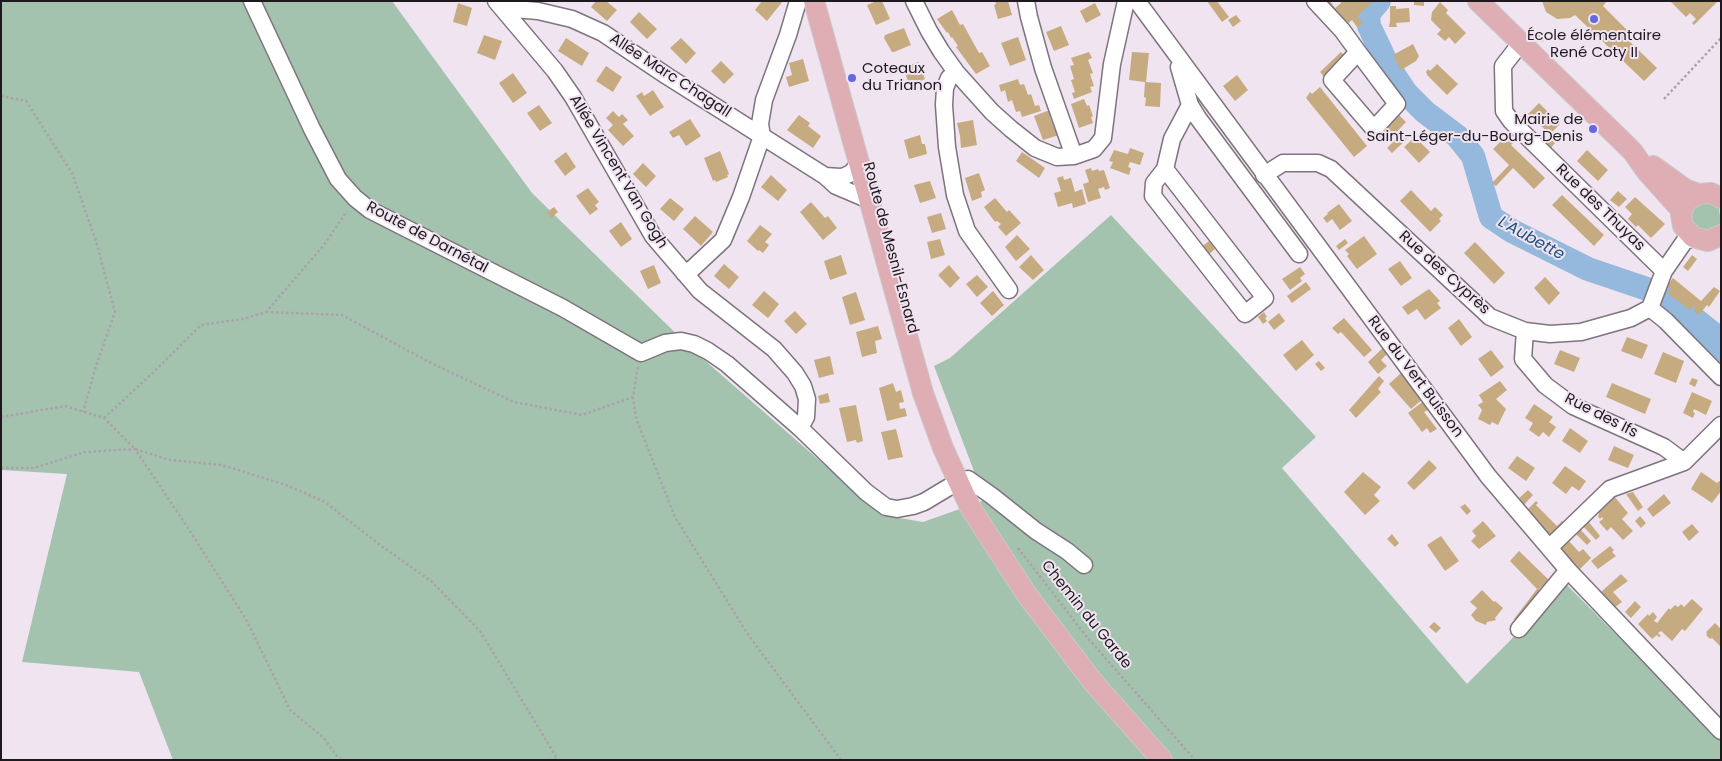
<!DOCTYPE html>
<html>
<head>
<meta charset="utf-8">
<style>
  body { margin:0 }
  #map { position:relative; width:1722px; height:761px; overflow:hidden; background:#f0e4f0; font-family:Poppins,sans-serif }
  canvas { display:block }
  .frame { position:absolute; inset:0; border:2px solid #1e191e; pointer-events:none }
</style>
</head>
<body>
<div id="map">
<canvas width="1722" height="761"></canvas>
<div class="frame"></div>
</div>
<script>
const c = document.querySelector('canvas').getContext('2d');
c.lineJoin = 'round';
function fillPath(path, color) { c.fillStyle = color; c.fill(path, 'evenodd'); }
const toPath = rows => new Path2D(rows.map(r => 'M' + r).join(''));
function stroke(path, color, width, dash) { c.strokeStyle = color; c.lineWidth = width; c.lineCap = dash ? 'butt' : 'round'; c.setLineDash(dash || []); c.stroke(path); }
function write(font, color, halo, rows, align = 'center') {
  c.font = font + ' Poppins,sans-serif'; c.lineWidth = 4; c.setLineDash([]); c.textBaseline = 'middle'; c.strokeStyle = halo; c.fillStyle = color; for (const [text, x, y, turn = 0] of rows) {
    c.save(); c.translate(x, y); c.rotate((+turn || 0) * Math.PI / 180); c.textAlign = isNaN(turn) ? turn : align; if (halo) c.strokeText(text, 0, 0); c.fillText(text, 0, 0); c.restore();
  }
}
fillPath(toPath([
  [1,1,392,1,532,193,694,351,882,515,923,522,985,500,934,366,950,358,1111,215,1316,437,1282,468,1467,684,1566,584,1721,740,1721,760,173,760,139,672,22,662,67,474,1,470],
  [1701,202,1716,204,1719,208,1721,224,1717,228,1700,232,1690,222,1691,211]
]), '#a3c3af');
stroke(toPath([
  [1678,306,1710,350,1721,359]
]), '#95b8dd', 14);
stroke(toPath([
  [1379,1,1372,9,1368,15,1369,26,1388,66,1406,93,1425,112,1457,136,1473,156,1491,217,1512,231,1588,269,1647,289],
  [1658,291,1671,300,1721,340]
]), '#95b8dd', 24);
fillPath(toPath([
  [596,1,606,1,617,10,607,21,591,7],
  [762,1,783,1,767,21,755,10],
  [877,1,882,1,890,19,876,25,867,5],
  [995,1,1008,1,1012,15,998,19,994,5,996,4],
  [1207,1,1217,1,1229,17,1222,22],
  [1321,1,1330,1,1335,8,1341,3,1340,1,1374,1,1357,16,1363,23,1357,27,1352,20,1345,26],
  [1414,1,1424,1,1424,6,1414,5],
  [1542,1,1607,1,1603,6,1628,31,1624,36,1657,68,1644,81,1575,15,1570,18,1557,19,1546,12],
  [1670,1,1699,2,1718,1,1694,25,1692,23,1696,19,1690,13,1686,17],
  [1440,2,1448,10,1446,13,1466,33,1455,44,1449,37,1445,41,1437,34,1441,30,1431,20,1432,12],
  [458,3,472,8,467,26,453,22],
  [1095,3,1101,15,1086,23,1080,11],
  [1390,6,1396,6,1396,9,1409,8,1410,22,1396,23,1397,27,1389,27,1390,22],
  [952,10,960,25,963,24,979,53,982,52,990,66,976,74,956,47,958,46,952,37,951,38,948,32,947,33,937,19],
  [639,12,657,29,647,39,630,22],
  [1236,15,1241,21,1233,27,1228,20],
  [1061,26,1069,45,1054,51,1046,32],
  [904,28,911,45,894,52,892,52,884,38,885,35],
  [1541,31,1547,37,1542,42,1535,36],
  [484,35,502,41,495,60,477,53],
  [1018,37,1026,60,1010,66,1001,43],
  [566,38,589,53,582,66,558,51],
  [681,38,696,53,686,64,670,48],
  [1413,44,1419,56,1416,61,1401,70,1393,55],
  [1089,52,1092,58,1088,60,1093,73,1090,74,1094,86,1090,87,1092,92,1074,99,1072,93,1075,92,1071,80,1074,79,1070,66,1074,65,1071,58],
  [1132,52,1149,53,1146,82,1161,83,1160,107,1145,106,1146,98,1144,97,1145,82,1129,80],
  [1341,52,1348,59,1326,79,1320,72],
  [803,59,809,81,789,87,786,77,792,75,789,63],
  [721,61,734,74,724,84,711,71],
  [918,62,925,79,910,86,903,68],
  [1437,64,1458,84,1447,95,1427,75,1427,74,1426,72,1428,69,1430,71],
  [606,66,622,77,613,92,596,81],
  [513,73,527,93,513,103,499,83],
  [1237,75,1248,90,1235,101,1223,86],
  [1018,79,1020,85,1024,84,1028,95,1031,94,1035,106,1039,105,1041,111,1022,117,1020,111,1016,112,1012,100,1008,102,1005,90,1001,92,999,85],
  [1320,87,1367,146,1354,157,1306,98,1310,92,1312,94],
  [653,90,664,107,650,116,636,96,642,92,644,96],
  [1084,99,1087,106,1089,105,1093,116,1091,117,1093,123,1079,128,1071,104],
  [1539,103,1560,124,1550,134,1528,114],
  [539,105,552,123,540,131,527,113],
  [1050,110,1052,116,1050,117,1055,130,1057,129,1059,135,1043,140,1034,116],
  [613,111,619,117,622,114,628,120,623,124,634,136,623,146,608,130,613,125,606,118],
  [799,115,810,123,808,126,821,136,813,148,787,130],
  [1399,115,1406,122,1386,143,1379,136],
  [690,119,701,136,686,146,679,135,673,138,669,132],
  [973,120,977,145,961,148,960,136,957,123],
  [1402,133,1407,139,1392,153,1387,148],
  [920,135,922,144,925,144,927,154,909,159,904,140],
  [1415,137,1430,152,1419,163,1404,147],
  [1504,138,1508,142,1510,139,1514,142,1511,145,1545,178,1534,189,1513,168,1496,186,1492,183,1509,165,1493,149],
  [1550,138,1555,143,1551,148,1546,142],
  [1130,148,1144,153,1140,165,1130,162,1128,167,1131,168,1129,175,1110,168,1113,162,1109,161,1114,150,1128,154],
  [1587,150,1608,170,1598,181,1577,161],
  [720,151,729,174,727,175,728,177,716,182,715,180,713,181,704,158],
  [566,152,576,167,565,176,554,161],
  [1022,152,1045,168,1039,178,1016,161],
  [643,163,656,176,646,187,633,174],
  [1091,168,1092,171,1098,169,1099,171,1104,170,1110,188,1105,190,1104,187,1098,189,1101,198,1088,202,1083,184,1089,182,1085,170],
  [979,173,985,190,981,192,982,197,972,201,965,178],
  [771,175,787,190,778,201,761,187],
  [1063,176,1064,180,1071,178,1075,192,1082,189,1086,204,1073,208,1072,203,1058,207,1054,193,1061,191,1057,178],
  [930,181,936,198,920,203,914,185],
  [588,188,599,202,595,205,598,209,590,215,576,196],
  [1411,190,1431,211,1435,207,1443,215,1439,219,1441,221,1430,232,1400,201],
  [1618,191,1627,199,1619,207,1610,200],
  [1562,195,1604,235,1594,246,1552,205],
  [1635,197,1665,224,1651,238,1638,225,1636,227,1628,219,1632,214,1625,207],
  [670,198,684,209,674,221,660,209],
  [995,198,1007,212,1009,210,1021,223,1006,236,998,227,1001,224,997,221,995,222,984,207],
  [811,202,825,218,828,216,837,228,823,240,800,212],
  [1339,204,1352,221,1340,230,1332,219,1327,223,1323,218,1328,214,1327,213],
  [554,207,558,212,551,218,547,212],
  [941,213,946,229,932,233,927,217],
  [695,216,713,232,701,246,683,229],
  [621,222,632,239,621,247,609,231],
  [760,225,772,234,765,242,769,245,763,253,759,250,758,251,747,241],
  [1017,235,1030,249,1016,261,1005,247],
  [1364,236,1377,254,1357,269,1347,256,1349,254,1345,250],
  [940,239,945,255,931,259,927,242],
  [1345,239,1348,243,1339,250,1336,246],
  [1209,241,1215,249,1207,256,1200,248],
  [1475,242,1505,273,1494,284,1464,253],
  [841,255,847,274,830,280,824,261],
  [1031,255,1044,270,1033,280,1019,267],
  [1692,255,1697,259,1688,271,1683,267],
  [1400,261,1412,278,1401,286,1388,269],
  [724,264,739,277,729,289,714,276],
  [654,265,661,283,648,289,640,271],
  [949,265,960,278,950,288,938,275],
  [1300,267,1305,274,1300,278,1302,281,1290,290,1282,279],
  [977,275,988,287,977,297,966,284],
  [1545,277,1560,293,1549,305,1534,288],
  [1673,278,1701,301,1714,287,1720,291,1709,307,1707,305,1699,315,1694,311,1695,308,1693,306,1690,310,1667,293,1671,289,1667,286],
  [1306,282,1311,289,1292,303,1287,296],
  [1429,289,1440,301,1437,303,1441,308,1425,320,1417,309,1408,315,1402,307],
  [764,291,779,304,768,318,752,305],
  [993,291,1004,305,992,316,980,303],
  [856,292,865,320,850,325,842,297],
  [795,311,807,324,796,334,784,321],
  [1264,312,1267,317,1265,318,1267,321,1263,324,1258,317],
  [1279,313,1285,321,1274,330,1268,322],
  [1344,318,1372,350,1364,357,1341,332,1338,334,1332,328],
  [1459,319,1472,337,1461,346,1448,328],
  [878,326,882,339,875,341,877,353,862,357,856,332],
  [1627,337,1648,345,1642,359,1621,351],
  [1302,340,1314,355,1296,371,1283,355],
  [1385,346,1389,352,1381,360,1387,366,1378,374,1368,362],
  [1491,350,1504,367,1491,377,1478,359],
  [1560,350,1580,358,1574,372,1554,364],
  [1663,352,1684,361,1676,383,1654,374],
  [830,356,834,374,819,378,814,360],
  [1319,361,1325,368,1321,371,1315,364],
  [1401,373,1424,398,1411,409,1389,384],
  [1379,376,1384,381,1378,389,1381,392,1356,418,1349,410],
  [1692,378,1698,380,1695,387,1689,384],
  [1500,381,1507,390,1496,399,1506,409,1498,425,1492,422,1490,425,1478,419,1482,410,1478,405,1483,402,1479,395],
  [893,383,896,392,901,390,904,402,899,403,900,409,905,408,907,416,887,421,879,388],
  [1612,383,1651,399,1645,414,1606,397],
  [1692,392,1712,401,1706,415,1694,409,1693,412,1695,413,1693,418,1683,413],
  [828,393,830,402,820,404,818,396],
  [1425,400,1431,408,1424,412,1437,429,1430,433,1427,428,1422,432,1408,413],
  [1534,404,1553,417,1549,422,1556,427,1549,437,1543,432,1539,437,1529,430,1533,423,1525,418],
  [856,405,863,441,857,443,856,440,847,442,839,408],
  [1570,428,1588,441,1580,453,1562,441],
  [896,429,903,457,888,460,881,432],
  [1614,446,1634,455,1628,468,1608,460],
  [1517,456,1535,468,1526,481,1508,468],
  [1429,460,1437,468,1414,490,1407,483],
  [1565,466,1586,481,1579,491,1572,486,1566,494,1552,483],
  [1363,472,1381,487,1374,495,1380,501,1365,515,1344,492],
  [1701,472,1717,483,1719,481,1721,482,1721,491,1712,503,1691,489],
  [1528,490,1533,495,1522,507,1517,500],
  [1633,492,1643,507,1638,511,1626,494],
  [1664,494,1671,503,1653,517,1647,509],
  [1614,496,1628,513,1622,519,1633,531,1623,540,1611,527,1607,531,1599,522,1603,519,1602,517,1600,519,1598,516,1599,514,1597,511],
  [1536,501,1538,503,1536,505,1557,526,1562,521,1569,528,1554,542,1526,511],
  [1465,504,1471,511,1467,515,1460,507],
  [1640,516,1646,523,1641,528,1635,521],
  [1483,521,1496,536,1479,549,1471,541,1476,536,1472,531],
  [1588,521,1600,536,1596,540,1583,526],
  [1692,524,1699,532,1689,541,1682,532],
  [1580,529,1591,541,1587,545,1575,533],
  [1392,534,1399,543,1395,547,1387,539],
  [1441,536,1459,561,1445,571,1427,545],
  [1568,540,1579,552,1583,549,1591,558,1580,569,1560,548],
  [1610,546,1614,550,1612,552,1616,556,1598,569,1591,561],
  [1519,551,1549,580,1539,589,1543,592,1519,623,1514,619,1537,589,1510,561],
  [1621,574,1628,581,1613,592,1622,602,1614,608,1601,592],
  [1482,590,1494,602,1495,601,1503,608,1495,618,1496,620,1487,622,1486,625,1476,621,1471,615,1477,608,1470,602],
  [1692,599,1703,609,1685,631,1682,629,1672,641,1661,631,1658,633,1661,636,1659,637,1657,635,1652,639,1638,624,1648,614,1649,616,1653,612,1657,617,1654,621,1657,623,1669,608,1670,610,1675,605,1678,607,1681,604,1684,607],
  [1635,601,1641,607,1631,618,1625,612],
  [1434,622,1441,628,1436,633,1429,627],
  [1715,623,1721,629,1721,647,1712,638,1710,639,1706,635,1707,634,1706,632]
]), '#c6ab80');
const minor = toPath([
  [252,1,312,129,338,179,355,198,370,210,563,308,641,353,665,343,681,341,694,344,708,351,727,364,759,392,800,428,866,492,886,507,897,509,913,506,924,502,949,487,968,479,992,496,1036,531,1067,551,1084,565],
  [496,1,555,71,573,97,653,236,700,291,774,349,795,373,803,386,807,399,806,417,800,428],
  [914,1,929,31,941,51,956,72,992,112,1011,129,1035,148,1057,157,1074,156,1094,149,1103,138,1112,64,1126,1],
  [1026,1,1029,17,1043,68,1074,156],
  [1137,1,1488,476,1568,570,1721,731],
  [1315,1,1342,30,1358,52,1397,104,1374,129,1332,80,1358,52],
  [502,8,538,11,572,19,603,33,667,76,825,176,836,186,869,200],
  [1521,43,1503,66,1504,111,1511,121,1664,271],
  [956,72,949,78,945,88,944,105,947,147,955,195,967,231,1009,290],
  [1190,105,1198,118,1299,254],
  [1165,169,1265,298,1245,314,1153,196,1154,183,1165,169,1172,139,1190,105,1179,67],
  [1264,175,1283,163,1318,163,1331,169,1490,317,1525,331,1550,334,1581,332,1631,318,1650,308,1664,271,1684,242,1693,237],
  [825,176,840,177,845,176,851,173,859,164],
  [684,273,692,269,723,240,741,197,762,136,760,124,764,100,788,35,798,1],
  [1650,308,1666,321,1721,377],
  [1525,331,1523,359,1545,385,1573,406,1664,447,1684,462],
  [1549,548,1610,489,1684,462,1721,425],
  [1519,629,1568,570]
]);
const major = toPath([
  [814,1,923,393,943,448,959,483,970,507,1027,595,1093,682,1162,760],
  [1478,1,1623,142,1633,152,1647,172,1682,211],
  [1653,166,1685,189,1698,194],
  [1721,198,1711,193,1698,194,1688,200,1684,205,1681,215,1683,226,1693,237,1708,241,1721,235]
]);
stroke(minor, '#7e747e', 19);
stroke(major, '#c9c8c9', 22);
stroke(toPath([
  [1,96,26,101,72,173,96,241,115,312,96,366,83,412],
  [1664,99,1721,38],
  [266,312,342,315,431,363,514,402,582,415,633,397],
  [638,367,633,397,636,418,675,517,747,633,841,760],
  [1,417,65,406,104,418,135,449,170,460,222,465,286,485,325,502,380,545,431,581,480,631,558,760],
  [104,418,159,367,201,325,243,319,266,312,324,245,347,211],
  [1,468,34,468,85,452,135,449,188,528,247,621,290,710,323,737,340,760],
  [1018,548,1086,636,1195,760],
  [549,760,557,759]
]), '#aba1ab', 2.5, [2.5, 2.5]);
stroke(minor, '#fff', 16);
stroke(major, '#dfaeb4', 20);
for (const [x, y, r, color] of [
  [1594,19,5,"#6568e1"],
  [852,78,5,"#6568e1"],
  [1593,129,5,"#6568e1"]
]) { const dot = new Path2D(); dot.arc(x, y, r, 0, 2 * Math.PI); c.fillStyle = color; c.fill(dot); stroke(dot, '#f0e4f0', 2); }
write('15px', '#1e191e', '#f0e4f0', [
  ["École élémentaire",1594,36],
  ["René Coty II",1594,53],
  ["Coteaux",862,69,"left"],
  ["du Trianon",862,86,"left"],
  ["Mairie de",1583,120,"right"],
  ["Saint-Léger-du-Bourg-Denis",1583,137,"right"]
]);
write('15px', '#1e191e', '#f0e4f0', [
  ["Allée Marc Chagall",670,76,33],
  ["Allée Vincent Van Gogh",618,172,59],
  ["Rue des Thuyas",1600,208,44],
  ["Route de Darnétal",427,238,28],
  ["Route de Mesnil-Esnard",890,248,75],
  ["Rue des Cyprès",1444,273,42],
  ["Rue du Vert Buisson",1415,377,53],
  ["Rue des Ifs",1601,416,27],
  ["Chemin du Garde",1086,615,51]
]);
write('italic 16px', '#205282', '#f0e4f0', [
  ["L'Aubette",1531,239,29]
]);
</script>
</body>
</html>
